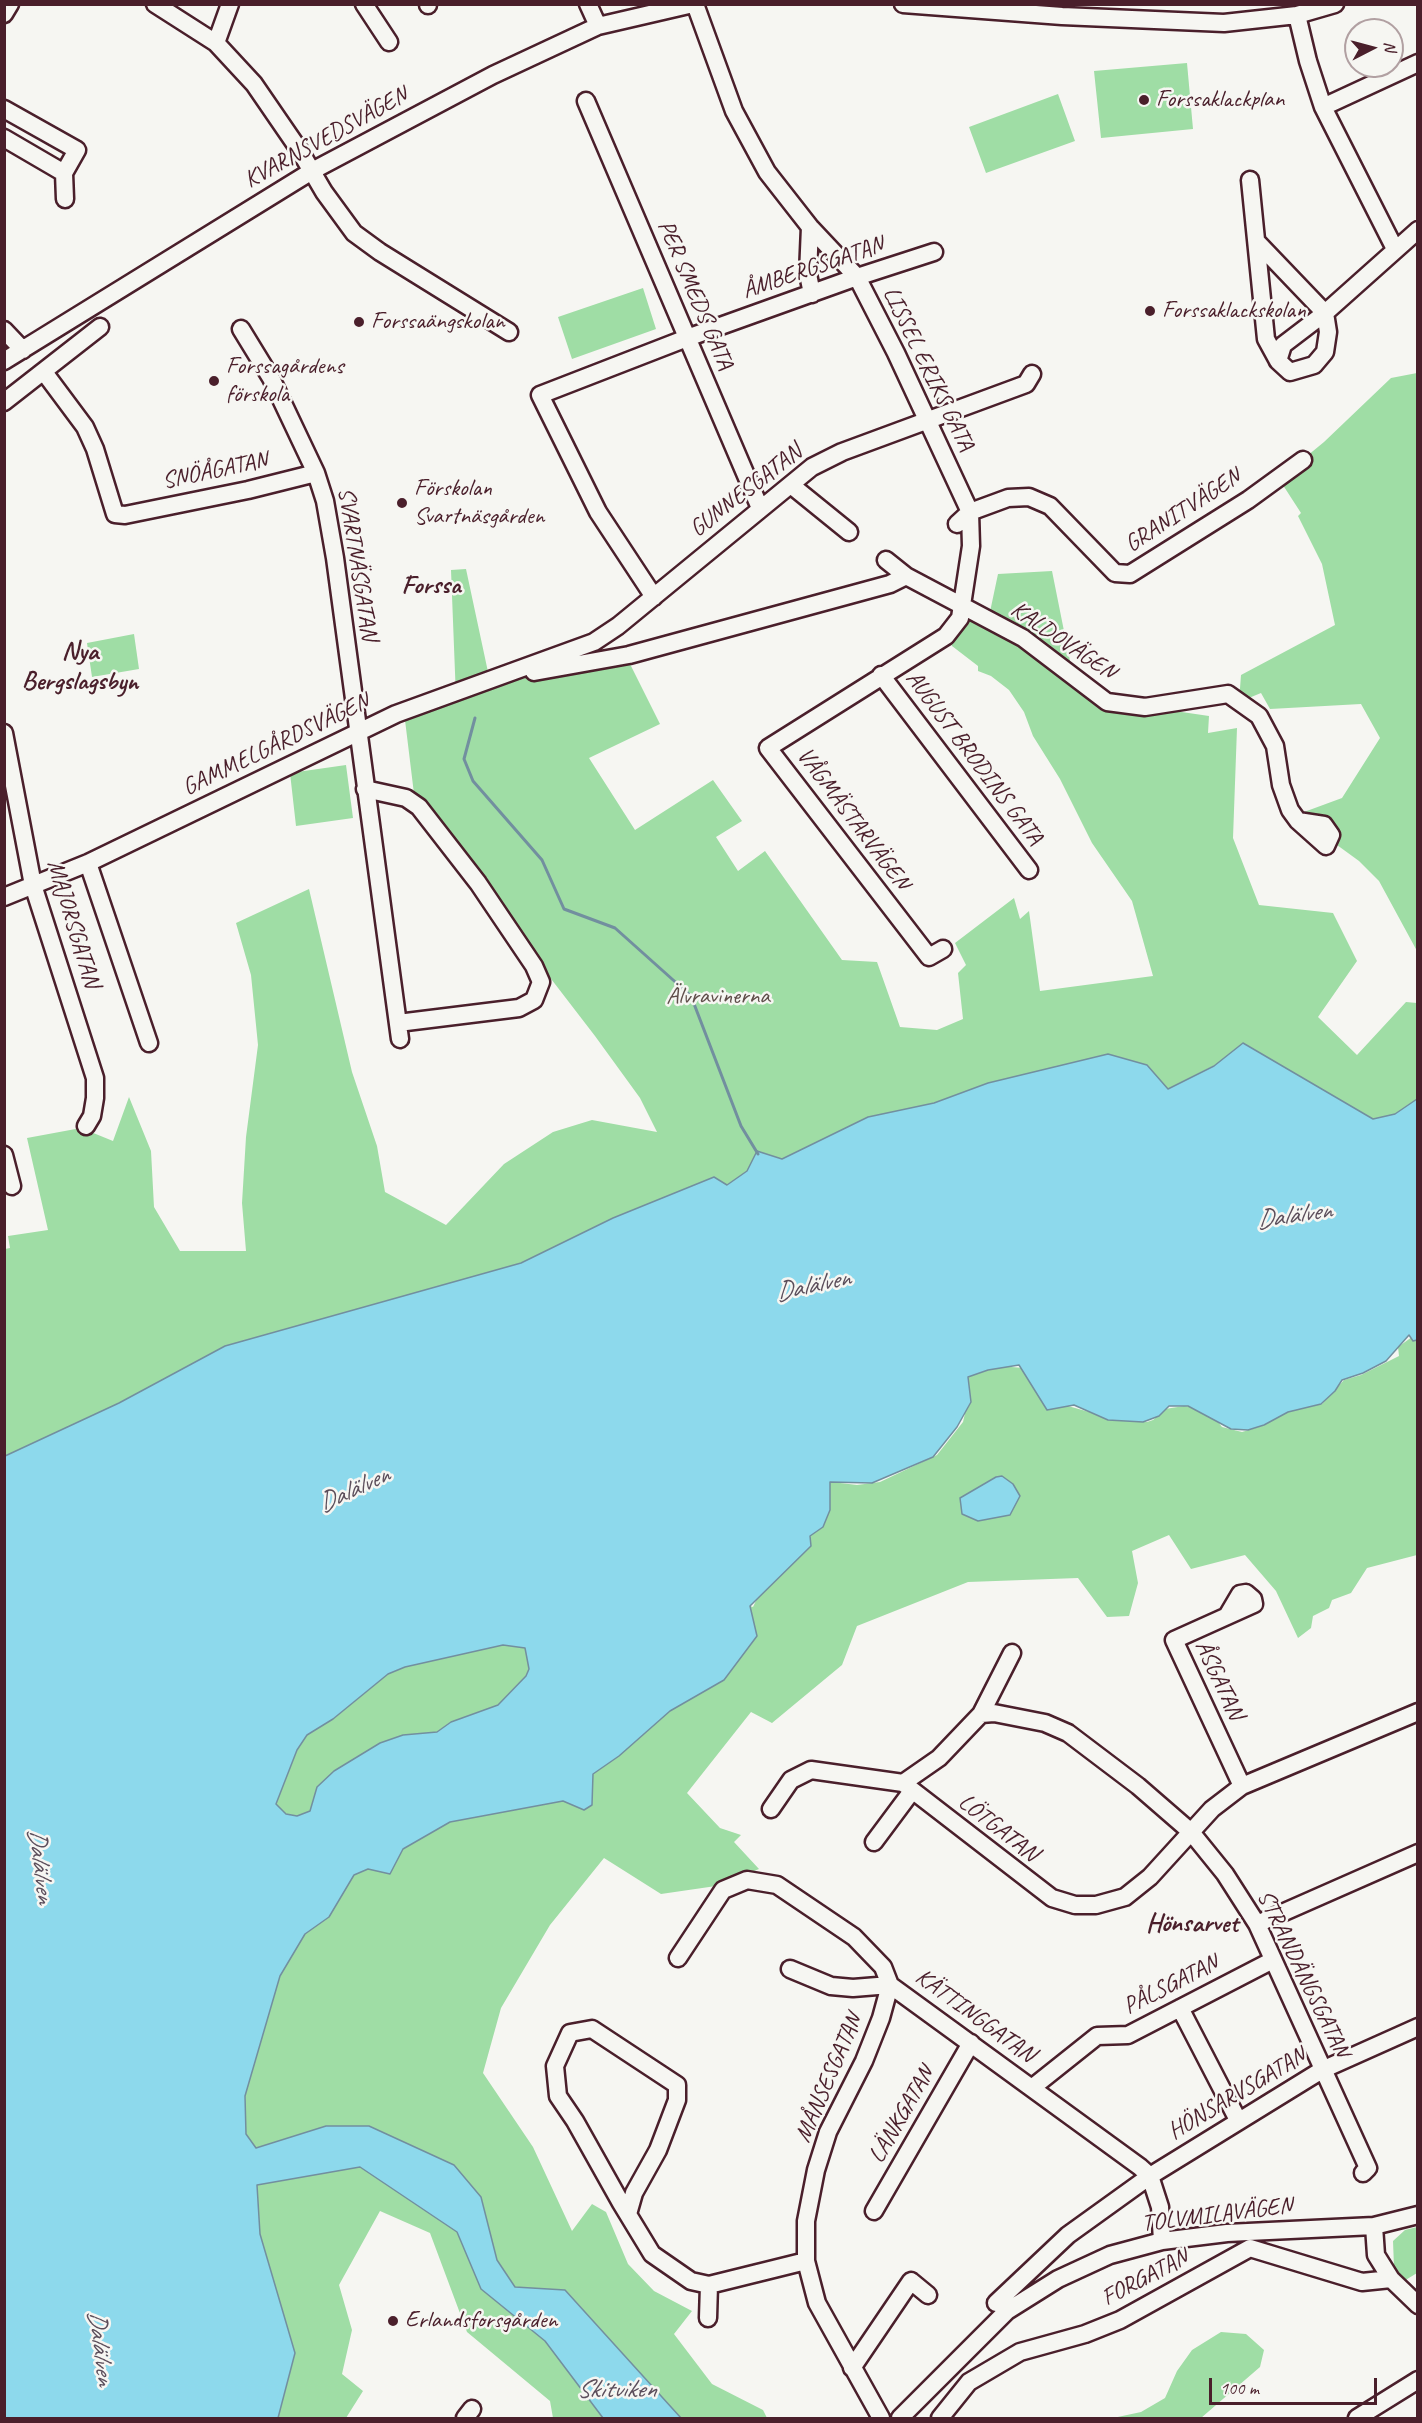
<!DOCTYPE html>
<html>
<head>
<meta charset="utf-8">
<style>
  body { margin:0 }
  #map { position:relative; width:1422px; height:2423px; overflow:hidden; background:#f6f6f2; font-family:Caveat,sans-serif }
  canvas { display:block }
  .frame { position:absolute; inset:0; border:6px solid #4a1f2b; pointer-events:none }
  .north { position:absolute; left:1344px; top:18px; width:60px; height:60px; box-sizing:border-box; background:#f6f6f2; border:2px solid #b1a0a2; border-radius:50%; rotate:84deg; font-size:16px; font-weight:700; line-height:24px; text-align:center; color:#4a1f2b }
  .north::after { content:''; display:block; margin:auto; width:21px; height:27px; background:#4a1f2b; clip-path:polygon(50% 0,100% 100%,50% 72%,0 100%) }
  .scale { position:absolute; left:1209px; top:2378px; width:168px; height:27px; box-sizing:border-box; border:3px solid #4a1f2b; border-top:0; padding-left:8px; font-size:18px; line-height:21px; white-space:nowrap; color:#4a1f2b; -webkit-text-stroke:4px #f6f6f2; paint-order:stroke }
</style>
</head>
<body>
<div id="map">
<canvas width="1422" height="2423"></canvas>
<div class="frame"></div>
<div class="north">N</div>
<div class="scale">100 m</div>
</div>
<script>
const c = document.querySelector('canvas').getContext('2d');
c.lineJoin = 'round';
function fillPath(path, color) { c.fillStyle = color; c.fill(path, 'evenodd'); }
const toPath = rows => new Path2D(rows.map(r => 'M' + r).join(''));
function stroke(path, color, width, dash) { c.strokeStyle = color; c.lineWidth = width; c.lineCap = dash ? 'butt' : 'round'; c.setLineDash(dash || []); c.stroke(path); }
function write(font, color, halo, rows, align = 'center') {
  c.font = font + ' Caveat,sans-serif'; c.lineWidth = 5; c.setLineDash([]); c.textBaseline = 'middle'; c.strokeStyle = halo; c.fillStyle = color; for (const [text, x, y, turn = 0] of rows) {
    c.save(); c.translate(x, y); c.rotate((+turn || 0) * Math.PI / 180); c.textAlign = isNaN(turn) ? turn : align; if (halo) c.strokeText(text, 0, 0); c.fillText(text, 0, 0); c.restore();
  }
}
fillPath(toPath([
  [1187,63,1193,129,1101,138,1094,71],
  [1058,94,1075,141,986,173,969,127],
  [643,288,656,329,572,359,558,317],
  [1417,373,1417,951,1379,881,1359,861,1326,837,1304,812,1342,798,1380,738,1361,704,1270,709,1261,693,1239,702,1241,675,1335,625,1322,564,1298,516,1301,513,1279,479,1324,442,1391,378],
  [466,569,491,686,538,675,629,662,660,724,589,758,635,830,713,780,742,821,716,837,738,871,765,851,842,960,877,962,900,1027,937,1030,963,1019,958,973,966,965,955,943,1014,898,1020,919,1029,911,1040,991,1153,976,1132,901,1092,843,1060,779,1033,736,1024,712,1009,690,991,676,978,671,978,666,952,646,950,636,968,615,987,626,998,574,1052,571,1075,686,1134,705,1209,716,1208,733,1237,728,1233,838,1259,905,1333,913,1357,961,1318,1017,1357,1055,1406,1002,1417,1003,1417,1101,1406,1112,1373,1119,1348,1105,1219,1063,1168,1089,1108,1054,1047,1069,934,1103,868,1117,782,1159,747,1172,727,1185,714,1177,613,1218,521,1263,225,1346,119,1403,5,1456,5,1249,10,1248,8,1236,48,1230,27,1138,81,1128,113,1141,129,1097,151,1151,154,1207,180,1251,246,1251,242,1203,246,1137,258,1045,251,975,236,923,309,889,352,1072,377,1146,385,1192,446,1225,504,1164,553,1132,592,1120,657,1132,640,1098,595,1036,415,802,405,720,456,698,451,570],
  [134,634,139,669,92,677,87,643],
  [346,765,353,818,296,826,290,773],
  [1412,1337,1417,1338,1417,1555,1367,1568,1351,1593,1332,1600,1329,1608,1313,1616,1311,1628,1298,1638,1276,1591,1245,1555,1191,1569,1169,1535,1132,1551,1138,1583,1129,1616,1107,1617,1078,1578,968,1582,857,1626,842,1665,772,1723,751,1712,687,1793,720,1828,741,1835,734,1842,759,1869,716,1886,661,1894,604,1858,550,1925,501,2008,483,2073,533,2147,572,2231,592,2204,606,2212,628,2264,654,2291,692,2311,674,2334,712,2384,763,2410,767,2418,681,2418,565,2290,515,2287,497,2260,481,2197,326,2126,256,2148,246,2134,245,2096,274,1968,347,1872,405,1846,462,1812,590,1772,750,1606,753,1607,808,1488,832,1482,857,1485,880,1482,937,1455,963,1422,969,1396,967,1376,978,1364,1023,1368,1068,1406,1114,1419,1147,1422,1153,1420,1165,1409,1184,1406,1208,1409,1222,1427,1242,1432,1265,1425,1283,1412,1322,1404,1344,1380,1361,1375,1399,1356,1398,1347],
  [503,1645,525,1648,529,1669,526,1676,498,1705,451,1722,437,1732,403,1735,380,1743,334,1771,310,1811,297,1816,285,1814,276,1804,297,1750,307,1735,333,1719,388,1674,404,1667],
  [339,2156,435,2196,606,2418,553,2418,550,2401,467,2332,430,2233,380,2211,339,2285,352,2330,342,2374,363,2391,346,2418,278,2418,295,2353,260,2234,257,2184],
  [1417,2227,1417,2273,1404,2281,1394,2267,1393,2241,1405,2230],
  [1221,2332,1246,2334,1264,2350,1260,2367,1201,2418,1113,2418,1141,2412,1165,2398,1177,2371,1192,2350]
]), '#9fdda5');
const water = toPath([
  [1243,1043,1373,1119,1395,1114,1417,1099,1417,1340,1413,1341,1409,1335,1386,1361,1363,1373,1342,1380,1335,1391,1321,1404,1288,1412,1264,1425,1248,1430,1231,1429,1188,1406,1169,1406,1159,1416,1143,1422,1108,1420,1074,1405,1047,1410,1019,1365,988,1370,968,1377,971,1402,957,1427,933,1457,872,1483,830,1482,830,1510,823,1527,810,1536,811,1546,750,1606,757,1636,724,1680,670,1711,619,1756,593,1774,592,1805,584,1810,563,1801,450,1822,403,1849,390,1874,368,1869,354,1875,329,1917,305,1934,280,1976,245,2096,246,2134,256,2148,326,2126,369,2126,454,2165,481,2197,497,2260,515,2287,565,2290,681,2418,603,2418,545,2341,481,2289,457,2232,360,2167,257,2185,260,2234,295,2353,278,2418,5,2418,5,1456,119,1403,225,1346,521,1263,613,1218,714,1177,727,1185,747,1171,757,1151,782,1159,868,1117,934,1103,988,1083,1108,1054,1147,1065,1168,1089,1214,1066,1243,1043],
  [503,1645,525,1648,529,1669,526,1676,498,1705,451,1722,437,1732,403,1735,380,1743,334,1771,317,1787,310,1811,297,1816,286,1814,276,1804,297,1750,307,1735,333,1719,388,1674,405,1667,503,1645],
  [1002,1476,1013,1484,1020,1496,1010,1515,978,1521,962,1514,960,1498,996,1477,1002,1476]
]);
fillPath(water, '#8dd9ec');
stroke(water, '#728f9f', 1.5);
stroke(toPath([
  [475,718,464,759,473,781,542,860,564,909,615,928,691,996,741,1126,758,1154]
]), '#728f9f', 3);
const minor = toPath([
  [155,4,216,43,254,84,300,151,324,192,354,233,380,252,509,332],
  [364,4,389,42],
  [428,4,428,5],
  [588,4,598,26],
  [695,4,734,111,767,172,810,227,857,277,896,353,970,512,957,524],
  [903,4,1062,16,1224,23,1297,15,1335,4],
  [4,14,10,4],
  [1297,15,1308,61,1323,107,1395,249],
  [216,43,230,4],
  [586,101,760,508],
  [1323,107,1418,63],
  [4,109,77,150,64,173,4,138],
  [64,173,65,199],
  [1250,180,1266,339,1278,361],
  [810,227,808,274,812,294],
  [1258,243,1325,313],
  [1325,313,1328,332,1325,352,1314,365,1290,372,1278,361,1283,345,1325,313,1418,230],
  [241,329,271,378,316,473,325,501,335,558,400,1039],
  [4,330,23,350],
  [4,361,312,171,493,75,598,26,693,4],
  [44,372,85,427,95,449,115,514,125,515,248,490,316,473],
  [4,402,100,327],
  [791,485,849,532],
  [886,560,906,576],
  [654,597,598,512,540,395,687,338,857,277,934,252],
  [534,672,629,655,890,584,906,576,1023,638,1107,702,1145,707,1228,694,1259,716,1275,746,1281,785,1290,810,1298,821,1326,846,1331,835,1324,825,1298,821],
  [881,675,1029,870],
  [4,733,33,885,95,1078,95,1098,92,1116,86,1126],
  [365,789,406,798,419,807,478,883,534,966,541,982,534,1000,519,1008,398,1023],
  [88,863,149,1043],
  [4,897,88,863,396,714,594,642,618,626,812,467,842,452,1026,384,1032,374],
  [943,949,929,957,768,748,946,636,960,618,971,546,970,512,1008,498,1029,497,1050,506,1115,573,1130,574,1248,500,1303,460],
  [4,1155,12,1186],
  [1227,1616,1240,1594,1246,1593,1253,1599,1254,1604,1174,1640,1242,1786],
  [981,1714,1012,1653],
  [903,1783,939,1758,981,1714,994,1713,1045,1723,1068,1733,1138,1786,1191,1832,1225,1874,1257,1924,1368,2168,1363,2173],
  [771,1809,791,1780,811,1770,903,1783,1052,1898,1075,1905,1096,1905,1125,1897,1150,1877,1212,1809,1242,1786,1418,1712],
  [874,1842,912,1791],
  [1257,1924,1418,1853],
  [678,1958,723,1890,747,1880,777,1885,854,1937,883,1967,890,1985,1140,2167,1150,2176,1160,2207,1162,2241],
  [790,1969,831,1986,853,1988,890,1985,881,2018,864,2061,828,2132,816,2170,806,2221,806,2261,817,2303,881,2418],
  [1180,2008,1238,2120],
  [1033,2087,1097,2036,1128,2035,1273,1960],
  [874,2211,971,2043],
  [628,2214,634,2193,658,2150,677,2100,677,2085,592,2029,570,2033,555,2066,558,2096,575,2121,621,2203,652,2254,691,2281,709,2285,806,2261],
  [1374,2226,1376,2255,1391,2279,1418,2305],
  [996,2303,1068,2235,1150,2176,1322,2070,1418,2027],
  [708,2318,709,2285],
  [852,2368,911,2281,928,2295],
  [465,2418,472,2409],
  [900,2418,1007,2311,1058,2279,1110,2255,1162,2241,1227,2233,1374,2226,1418,2215],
  [940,2418,969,2382,1020,2352,1085,2334,1120,2320,1250,2248,1362,2282,1391,2279],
  [1357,2418,1418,2380]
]);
stroke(minor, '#4a1f2b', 21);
stroke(minor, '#f6f6f2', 16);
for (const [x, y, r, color] of [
  [1144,100,6,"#4a1f2b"],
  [1150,311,6,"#4a1f2b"],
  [359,322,6,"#4a1f2b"],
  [214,381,6,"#4a1f2b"],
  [402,503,6,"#4a1f2b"],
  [393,2321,6,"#4a1f2b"]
]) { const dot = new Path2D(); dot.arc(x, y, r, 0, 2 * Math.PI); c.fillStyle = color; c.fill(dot); stroke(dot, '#f6f6f2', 2); }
write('24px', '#4a1f2b', '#f6f6f2', [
  ["Forssaklackplan",1156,100],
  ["Forssaklackskolan",1162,311],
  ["Forssaängskolan",371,322],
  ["Forssagårdens",226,367],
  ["förskola",226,395],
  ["Förskolan",414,489],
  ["Svartnäsgården",414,517],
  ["Erlandsforsgården",405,2321]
], 'left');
write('24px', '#4a1f2b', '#f6f6f2', [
  ["KVARNSVEDSVÄGEN",326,138,-29],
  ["ÅMBERGSGATAN",813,268,-19],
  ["PER SMEDS GATA",695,295,67],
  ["LISSEL ERIKS GATA",928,369,64],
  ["SNÖÅGATAN",215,471,-12],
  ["GUNNESGATAN",746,491,-38],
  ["GRANITVÄGEN",1183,511,-33],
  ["SVARTNÄSGATAN",357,564,81],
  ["KALDOVÄGEN",1063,641,34],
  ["GAMMELGÅRDSVÄGEN",276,745,-26],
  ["AUGUST BRODINS GATA",974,758,53],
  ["VÅGMÄSTARVÄGEN",853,819,53],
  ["MAJORSGATAN",73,924,73],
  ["ÅSGATAN",1219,1680,65],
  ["LÖTGATAN",998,1828,38],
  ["STRANDÄNGSGATAN",1303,1974,64],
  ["PÅLSGATAN",1171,1985,-27],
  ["KÄTTINGGATAN",975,2016,36],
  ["MÅNSESGATAN",829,2078,-67],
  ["HÖNSARVSGATAN",1237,2094,-31],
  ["LÄNKGATAN",902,2115,-60],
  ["TOLVMILAVÄGEN",1217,2215,-7],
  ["FORGATAN",1145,2278,-28]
]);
write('24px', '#5f4e4a', '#f6f6f2', [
  ["Älvravinerna",718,997]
]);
write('bold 26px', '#4a1f2b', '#f6f6f2', [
  ["Forssa",431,586],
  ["Nya",80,652],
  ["Bergslagsbyn",80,682],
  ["Hönsarvet",1192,1924]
]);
write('italic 26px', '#5b4e5b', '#f6f6f2', [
  ["Dalälven",1294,1216,-8],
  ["Dalälven",813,1286,-12],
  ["Dalälven",354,1490,-25],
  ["Dalälven",40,1866,83],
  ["Dalälven",100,2348,83],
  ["Skitviken",616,2390]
]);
</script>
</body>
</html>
